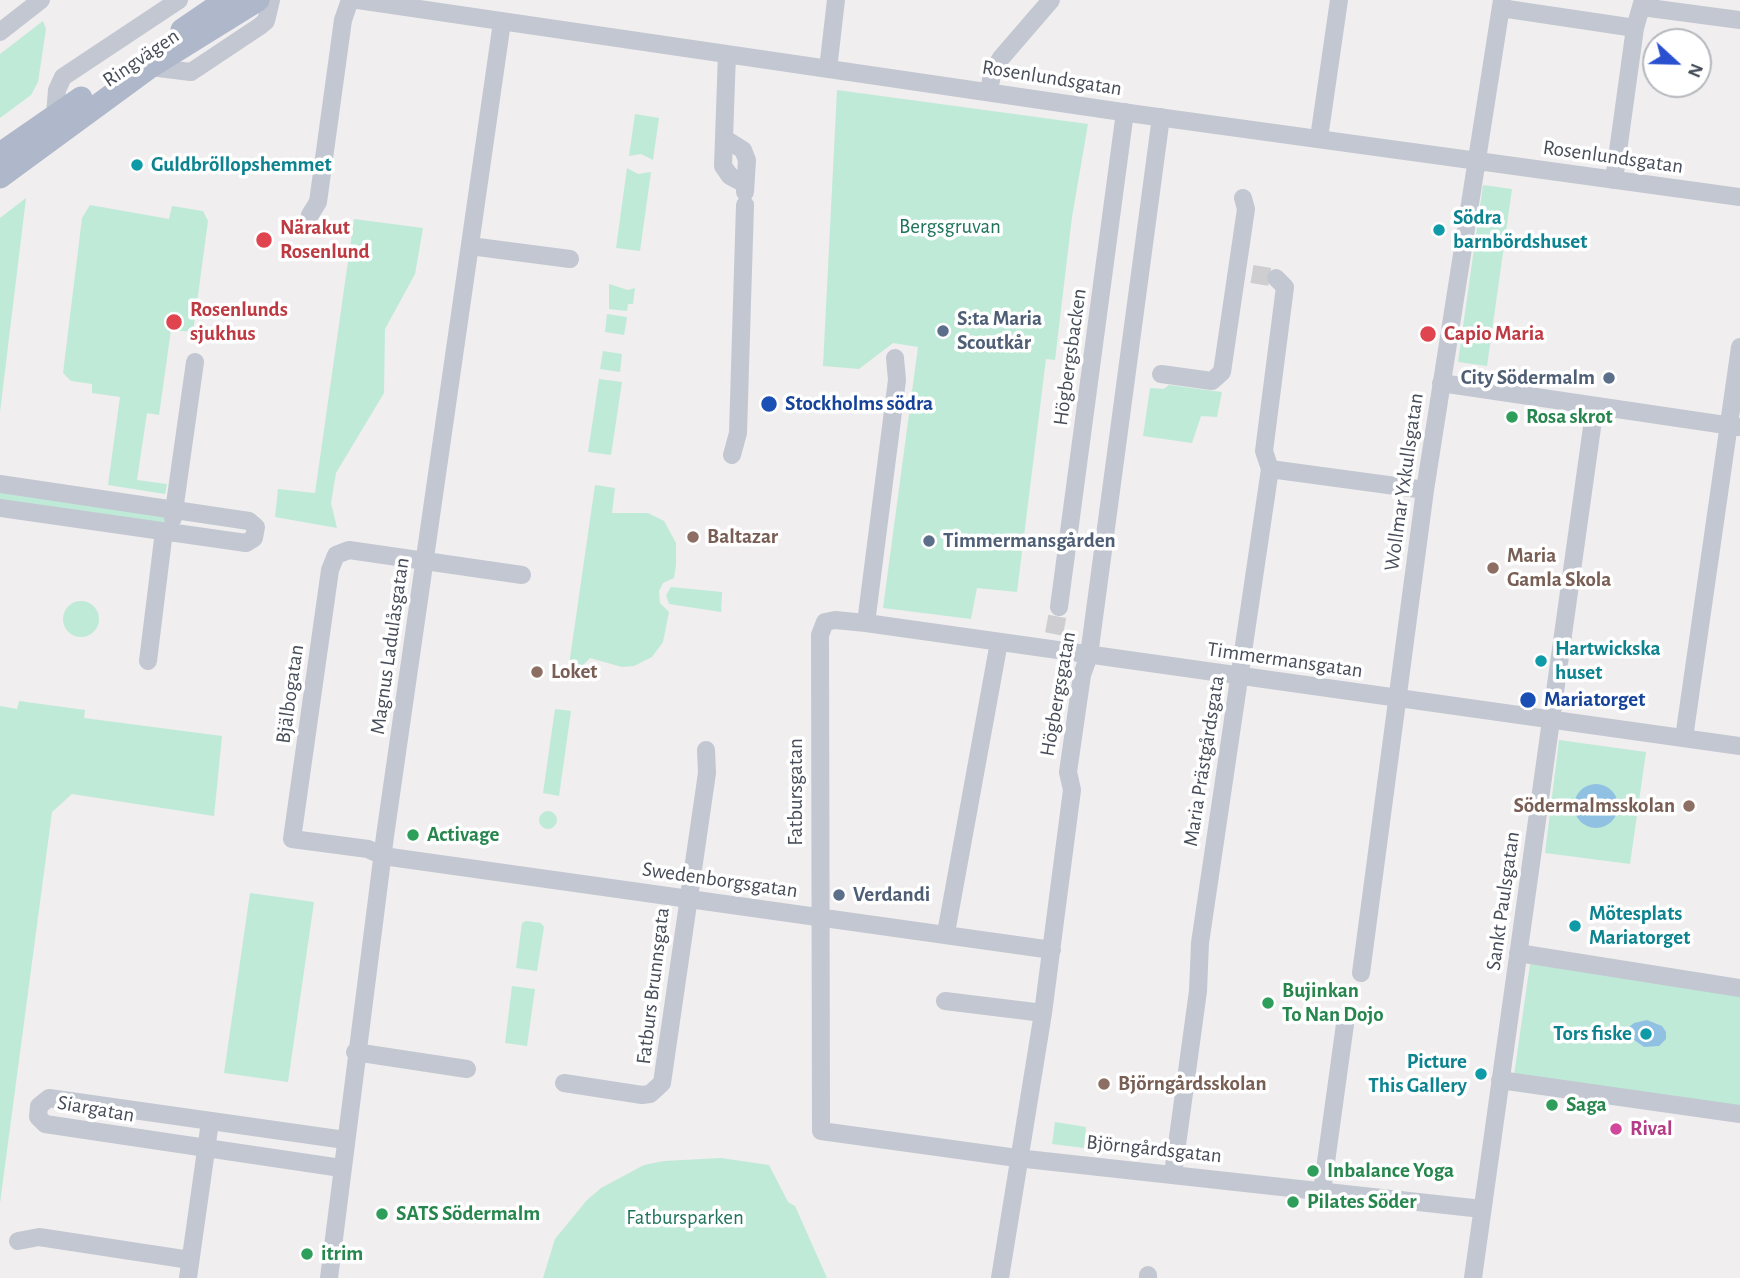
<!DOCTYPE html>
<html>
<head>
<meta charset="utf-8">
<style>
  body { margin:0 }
  #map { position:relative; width:1740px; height:1278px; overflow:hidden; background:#f0eeee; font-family:"Alegreya Sans",sans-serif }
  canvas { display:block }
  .north { position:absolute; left:1642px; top:28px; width:70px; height:70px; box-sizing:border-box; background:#fff; border:2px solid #b5b8bd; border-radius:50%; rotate:112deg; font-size:19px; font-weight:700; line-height:28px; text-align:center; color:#474d59 }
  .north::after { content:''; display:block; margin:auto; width:24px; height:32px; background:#2950ce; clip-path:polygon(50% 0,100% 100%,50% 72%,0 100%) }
</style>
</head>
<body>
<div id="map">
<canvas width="1740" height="1278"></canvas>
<div class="north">N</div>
</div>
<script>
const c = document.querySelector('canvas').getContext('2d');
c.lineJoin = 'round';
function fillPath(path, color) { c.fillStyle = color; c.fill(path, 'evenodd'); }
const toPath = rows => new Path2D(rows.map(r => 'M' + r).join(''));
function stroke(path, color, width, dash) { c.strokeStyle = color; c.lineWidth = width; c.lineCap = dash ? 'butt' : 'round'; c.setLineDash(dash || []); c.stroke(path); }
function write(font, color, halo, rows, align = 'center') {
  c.font = font + ' "Alegreya Sans",sans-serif'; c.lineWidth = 7; c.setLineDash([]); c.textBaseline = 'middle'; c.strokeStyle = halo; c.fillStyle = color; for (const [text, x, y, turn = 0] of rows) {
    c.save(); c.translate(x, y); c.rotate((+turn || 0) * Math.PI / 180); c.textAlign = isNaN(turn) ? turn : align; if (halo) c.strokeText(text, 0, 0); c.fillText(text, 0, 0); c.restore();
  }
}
fillPath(toPath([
  [43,21,46,29,38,82,31,95,0,118,0,54],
  [837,90,1088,124,1072,217,1055,360,1046,359,1017,592,977,588,971,619,883,608,918,347,893,343,859,369,823,366],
  [635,114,659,118,653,160,641,154,629,156],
  [627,168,638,174,651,172,640,251,616,248],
  [1483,185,1512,189,1487,366,1458,362],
  [26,198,0,412,0,218],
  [90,205,169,219,172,206,203,211,208,221,193,332,171,330,159,415,147,413,137,480,167,484,165,494,108,485,120,397,92,393,92,384,71,381,63,373,82,218],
  [354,219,423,228,415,274,385,329,384,393,336,473,331,503,337,528,275,517,278,489,315,493],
  [609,284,628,290,635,288,633,304,628,304,627,311,609,309],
  [607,314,627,317,624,335,605,332],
  [603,351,622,354,620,372,600,369],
  [599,379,622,382,611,455,588,452],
  [1169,385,1222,392,1217,417,1201,416,1192,443,1143,436,1150,388,1164,389],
  [595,485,615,488,612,513,648,513,664,521,676,543,676,565,674,578,663,583,659,591,660,603,669,612,663,642,652,657,634,666,622,667,590,658,580,668,568,672],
  [0,491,166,515,165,524,0,502],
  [671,587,722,592,721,612,669,604,666,595],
  '63 619a18 18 0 1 1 36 0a18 18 0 1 1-36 0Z',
  [19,701,85,710,84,718,222,736,214,816,72,794,52,812,0,1203,0,706,17,709],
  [555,709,571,711,559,796,543,793],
  [1559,740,1646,752,1630,864,1545,853],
  '539 820a9 9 0 1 1 18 0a9 9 0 1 1-18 0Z',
  [250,893,314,902,288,1082,224,1073],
  [526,921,541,923,544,927,537,971,516,968,522,923],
  [1530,964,1740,994,1740,1108,1514,1075],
  [1656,1023,1661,1029,1644,1047,1633,1039],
  [512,986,535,989,527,1046,505,1043],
  [1055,1122,1086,1127,1084,1148,1052,1144],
  [721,1158,769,1165,788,1202,795,1206,827,1278,543,1278,555,1239,587,1200,601,1188,644,1165,664,1161]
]), '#bfead8');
fillPath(toPath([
  '1574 806a22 22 0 1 1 44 0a22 22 0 1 1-44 0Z',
  [1647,1020,1662,1026,1666,1032,1666,1039,1659,1046,1644,1047,1627,1035,1628,1028,1634,1023]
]), '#90c1e3');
stroke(toPath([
  [1252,274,1276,278],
  [1054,634,1059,607]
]), '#ceced0', 18, [18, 9]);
stroke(toPath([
  [358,0,1136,114,1740,197],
  [1642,7,1740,20],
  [1501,8,1635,28],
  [0,32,41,0],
  [727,54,723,166,730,176,745,184],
  [150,67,191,72,260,26,266,21,271,0],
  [828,69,836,0],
  [989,92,992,74,1001,58,1051,0],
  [55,115,57,90,63,77,179,0],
  [724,138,743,150,747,160,745,192],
  [1319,138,1339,0],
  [1614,180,1635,28,1643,0],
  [310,215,318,202,343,20,350,0],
  [470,246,570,259],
  [1161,374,1212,381,1222,372,1246,209,1243,198],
  [1441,383,1739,427],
  [732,455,738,433,745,205],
  [1270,469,1425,490],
  [0,484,249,521,256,527,254,538,246,543,0,508],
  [173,518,195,362],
  [522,575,349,550,336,555,330,570,292,839,368,849,383,856,1052,950],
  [1059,607,1125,112],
  [866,623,897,380,895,358],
  [148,661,164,531],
  [1684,738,1740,347],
  [946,933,999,642],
  [1518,953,1740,988],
  [1361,973,1425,490,1502,0],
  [945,1001,1043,1013],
  [355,1052,467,1069],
  [1500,1080,1740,1114],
  [564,1083,642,1095,650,1094,662,1083,707,773,706,750],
  [341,1168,45,1124,38,1117,39,1106,49,1098,345,1140],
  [1173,1174,1198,991,1200,943,1270,469,1264,451,1285,287,1276,278],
  [1322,1191,1346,1017],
  [1482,1209,1017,1158,821,1131,820,635,825,622,835,620,866,623,1740,746],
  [18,1241,39,1237,190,1260],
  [188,1278,210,1122],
  [329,1278,385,836,502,22],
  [1000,1278,1043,1013,1072,790,1068,772,1082,675,1089,655,1161,117],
  [1148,1278,1148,1275],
  [1473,1278,1595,406]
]), '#c2c7d1', 18);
stroke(toPath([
  [182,30,226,0],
  [0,154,81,98],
  [0,177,150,67,258,0]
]), '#afb8ca', 23);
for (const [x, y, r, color] of [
  [137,165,7,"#0f9aa8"],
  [1439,230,7,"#0f9aa8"],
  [264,240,9,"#e0444e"],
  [174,322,9,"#e0444e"],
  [943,331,7,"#5c6f8a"],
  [1428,334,9,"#e0444e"],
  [1609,378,7,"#5c6f8a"],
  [769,404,9,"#1a4fb4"],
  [1512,417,7,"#2e9e5b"],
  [693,537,7,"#8d6e63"],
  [929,541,7,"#5c6f8a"],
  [1493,568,7,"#8d6e63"],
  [1541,661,7,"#0f9aa8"],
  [537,672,7,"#8d6e63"],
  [1528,700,9,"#1a4fb4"],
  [1689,806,7,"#8d6e63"],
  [413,835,7,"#2e9e5b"],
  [839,895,7,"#5c6f8a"],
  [1575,926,7,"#0f9aa8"],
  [1268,1003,7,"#2e9e5b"],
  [1646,1034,7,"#0f9aa8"],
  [1481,1074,7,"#0f9aa8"],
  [1104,1084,7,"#8d6e63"],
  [1552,1105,7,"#2e9e5b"],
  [1616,1129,7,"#d1479c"],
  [1313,1171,7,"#2e9e5b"],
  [1293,1202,7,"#2e9e5b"],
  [382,1214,7,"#2e9e5b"],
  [307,1254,7,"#2e9e5b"]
]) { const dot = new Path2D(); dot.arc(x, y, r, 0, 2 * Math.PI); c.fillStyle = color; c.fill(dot); stroke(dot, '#fff', 2.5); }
write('21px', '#474d59', '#fff', [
  ["Ringvägen",141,58,-34],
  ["Rosenlundsgatan",1052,78,9],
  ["Rosenlundsgatan",1613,157,8],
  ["Högbergsbacken",1070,357,-82],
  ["Wollmar Yxkullsgatan",1404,482,-82],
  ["Magnus Ladulåsgatan",390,646,-82],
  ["Timmermansgatan",1285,660,8],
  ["Bjälbogatan",290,694,-82],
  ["Högbergsgatan",1058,694,-80],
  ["Maria Prästgårdsgata",1204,761,-81],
  ["Fatbursgatan",796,792,-90],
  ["Swedenborgsgatan",720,880,8],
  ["Sankt Paulsgatan",1503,901,-82],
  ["Fatburs Brunnsgata",653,986,-83],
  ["Siargatan",96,1109,10],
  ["Björngårdsgatan",1154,1149,6]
]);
write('bold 21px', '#0d838f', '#fff', [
  ["Guldbröllopshemmet",151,165],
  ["Södra",1453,218],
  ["barnbördshuset",1453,242],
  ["Hartwickska",1555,649],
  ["huset",1555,673],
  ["Mötesplats",1589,914],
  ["Mariatorget",1589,938],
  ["Tors fiske",1632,1034,"right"],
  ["Picture",1467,1062,"right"],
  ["This Gallery",1467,1086,"right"]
], 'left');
write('21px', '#1f745a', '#fff', [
  ["Bergsgruvan",950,227],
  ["Fatbursparken",685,1218]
]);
write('bold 21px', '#be3a42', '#fff', [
  ["Närakut",280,228],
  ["Rosenlund",280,252],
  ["Rosenlunds",190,310],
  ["sjukhus",190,334],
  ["Capio Maria",1444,334]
], 'left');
write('bold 21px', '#4e5e75', '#fff', [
  ["S:ta Maria",957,319],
  ["Scoutkår",957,343],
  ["City Södermalm",1595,378,"right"],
  ["Timmermansgården",943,541],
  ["Verdandi",853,895]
], 'left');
write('bold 21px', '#164399', '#fff', [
  ["Stockholms södra",785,404],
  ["Mariatorget",1544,700]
], 'left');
write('bold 21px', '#27864d', '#fff', [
  ["Rosa skrot",1526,417],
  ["Activage",427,835],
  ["Bujinkan",1282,991],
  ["To Nan Dojo",1282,1015],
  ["Saga",1566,1105],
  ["Inbalance Yoga",1327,1171],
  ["Pilates Söder",1307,1202],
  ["SATS Södermalm",396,1214],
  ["itrim",321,1254]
], 'left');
write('bold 21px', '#785e54', '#fff', [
  ["Baltazar",707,537],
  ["Maria",1507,556],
  ["Gamla Skola",1507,580],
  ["Loket",551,672],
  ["Södermalmsskolan",1675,806,"right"],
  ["Björngårdsskolan",1118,1084]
], 'left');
write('bold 21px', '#b23c85', '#fff', [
  ["Rival",1630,1129]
], 'left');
</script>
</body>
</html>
